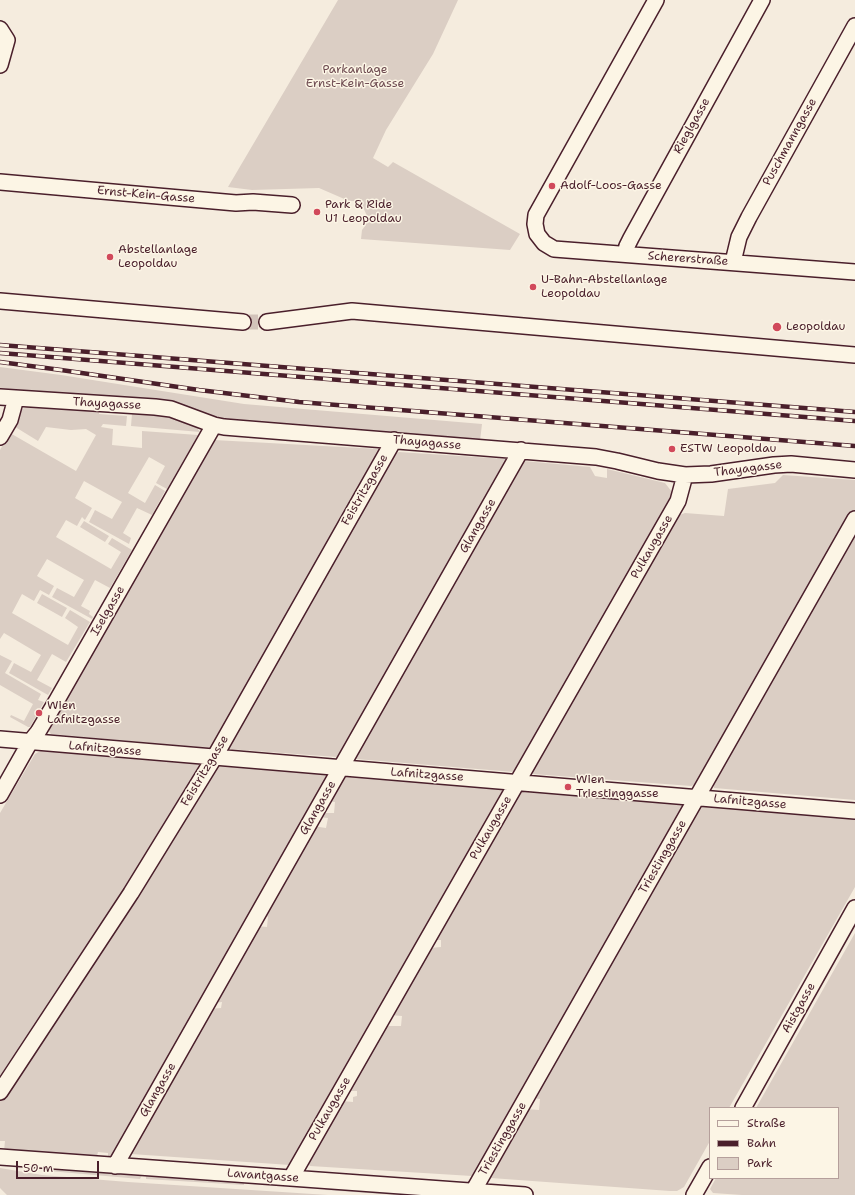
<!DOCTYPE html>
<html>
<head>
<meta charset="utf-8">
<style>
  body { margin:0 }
  #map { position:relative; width:855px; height:1195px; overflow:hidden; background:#f5ecde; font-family:"Shantell Sans",sans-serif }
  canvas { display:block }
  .legend { position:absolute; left:709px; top:1107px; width:130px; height:72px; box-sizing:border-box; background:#fcf5e5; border:1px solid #b59f9b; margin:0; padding:5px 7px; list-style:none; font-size:12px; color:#4a1f2b }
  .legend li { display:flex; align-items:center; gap:8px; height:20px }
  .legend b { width:20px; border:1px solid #b59f9b }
  .scale { position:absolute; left:16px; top:1161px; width:83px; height:18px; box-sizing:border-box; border:2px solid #4a1f2b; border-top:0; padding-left:5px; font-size:12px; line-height:14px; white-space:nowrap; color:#4a1f2b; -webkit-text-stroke:3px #fcf5e5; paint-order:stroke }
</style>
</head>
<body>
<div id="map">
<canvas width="855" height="1195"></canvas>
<ul class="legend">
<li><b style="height:5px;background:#fcf5e5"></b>Straße</li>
<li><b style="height:5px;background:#4a1f2b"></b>Bahn</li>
<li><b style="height:11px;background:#dbcec4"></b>Park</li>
</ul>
<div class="scale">50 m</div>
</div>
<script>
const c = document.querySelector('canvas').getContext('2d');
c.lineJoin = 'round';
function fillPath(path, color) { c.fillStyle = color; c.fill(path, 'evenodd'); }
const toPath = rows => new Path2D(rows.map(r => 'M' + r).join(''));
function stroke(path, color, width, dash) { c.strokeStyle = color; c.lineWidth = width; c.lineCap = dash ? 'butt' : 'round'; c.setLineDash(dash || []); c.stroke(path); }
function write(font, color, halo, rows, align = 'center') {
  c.font = font + ' "Shantell Sans",sans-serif'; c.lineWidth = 3; c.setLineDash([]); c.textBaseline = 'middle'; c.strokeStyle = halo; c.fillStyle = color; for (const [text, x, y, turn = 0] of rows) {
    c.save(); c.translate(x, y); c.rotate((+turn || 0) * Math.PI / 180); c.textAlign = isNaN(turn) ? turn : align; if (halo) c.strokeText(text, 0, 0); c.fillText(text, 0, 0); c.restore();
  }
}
fillPath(toPath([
  [338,0,458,0,433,54,386,130,373,158,388,167,393,162,520,234,510,250,361,239,362,230,365,226,367,216,363,207,355,201,349,201,319,188,252,190,228,187],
  [0,367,61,375,244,404,482,424,480,441,225,422,0,390],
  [32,405,99,409,99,414,127,416,126,426,103,424,101,427,113,429,112,445,142,448,142,431,198,435,167,489,156,483,165,466,149,457,128,493,145,503,155,485,165,491,152,515,137,508,123,533,131,538,129,544,89,522,95,510,112,519,122,502,84,481,75,498,92,508,85,520,82,517,77,526,66,520,56,537,111,569,121,552,108,544,112,538,132,550,110,588,95,580,81,606,90,611,89,614,93,617,92,619,52,597,57,588,74,597,84,580,47,559,37,576,54,586,49,595,40,590,34,601,22,594,12,613,68,645,78,627,65,618,70,610,90,622,66,662,52,654,37,680,52,688,48,695,9,673,14,663,31,672,41,655,4,633,0,639,0,450,10,433,76,471,96,435,86,429,71,430,46,427,38,441,12,425,22,409],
  [134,411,161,414,193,422,200,432,131,426,132,414],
  [214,440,379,449,382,453,216,744,208,748,51,734,48,730],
  [399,452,506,459,509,464,344,754,337,757,228,749,226,745,392,455],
  [524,461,590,467,595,476,607,478,607,469,665,483,672,492,670,503,521,768,514,772,356,759,354,755,519,465],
  [783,475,855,480,855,510,698,784,691,786,533,774,531,769,674,517,685,513,724,516,728,489,775,483],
  [84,521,109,536,105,542,80,527],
  [855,531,855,800,714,788,713,783],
  [42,594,67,608,62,617,37,603],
  [0,655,12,661,5,673,41,694,38,700,44,702,30,727,28,727,10,717,11,715,24,721,33,704,0,685],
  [42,750,200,764,202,767,121,901,0,1084,0,813,35,754],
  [218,765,327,774,330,778,119,1149,108,1161,108,1153,98,1152,96,1160,4,1151,5,1141,0,1141,0,1101,48,1029],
  [346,776,504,788,506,793,297,1160,290,1165,131,1154,129,1151,208,1009,221,1008,222,1002,213,1003,256,926,267,927,268,917,263,913,313,826,326,828,328,818,318,817,320,813,334,813,335,802,327,801,341,778],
  [522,790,681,802,684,807,477,1172,472,1176,310,1166,307,1162,342,1101,353,1102,353,1097,357,1096,357,1091,348,1091,385,1026,401,1026,402,1016,390,1015,430,948,441,947,441,940,433,940,517,794],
  [705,805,855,817,855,887,729,1108,710,1108,710,1141,684,1187,677,1191,670,1191,491,1178,489,1173,526,1109,539,1110,540,1099,532,1098,698,809],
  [855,933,855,1195,742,1195,713,1193,710,1189,716,1178,838,1178,838,1108,756,1108],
  [49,1165,143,1173,140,1179,49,1171],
  [0,1168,42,1175,128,1182,328,1195,7,1195,0,1188],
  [146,1173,244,1179,244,1185,146,1179],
  [328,1184,455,1195,396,1195,325,1190]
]), '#dbcec4');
stroke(toPath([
  [243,322,267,322]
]), '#d3c3ba', 15, [15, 8]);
const minor = toPath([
  [656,0,536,215,535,224,537,234,544,243,554,249,855,272],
  [0,29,7,40,0,65],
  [0,182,236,203,253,202,292,205],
  [625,254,627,246,631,238,762,0],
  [733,262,739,237,749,217,855,26],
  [0,301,243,322],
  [267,322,352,311,855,355],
  [0,397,155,407,171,409,214,425,224,427,596,457,617,461,658,471,685,475,711,474,774,465,791,464,855,470],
  [0,437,10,420,16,398],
  [0,739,855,811],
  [0,795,30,742,38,732,57,700,214,425],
  [0,1092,131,893,214,758,394,440],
  [743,1108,855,908],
  [0,1157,525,1195],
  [115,1166,521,450],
  [291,1178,678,501,685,475],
  [471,1195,855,519],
  [694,1195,710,1167]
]);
stroke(minor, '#4a1f2b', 18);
stroke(minor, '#fcf5e5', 15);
const rail = toPath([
  [0,345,855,412],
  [0,353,855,421],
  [0,362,61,370,199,390,299,402,855,446]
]);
stroke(rail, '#4a1f2b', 4.5);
stroke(rail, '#fcf5e5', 3, [9]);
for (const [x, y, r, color] of [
  [552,186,4,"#d1495b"],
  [317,212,4,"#d1495b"],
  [110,257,4,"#d1495b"],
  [533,287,4,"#d1495b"],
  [777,327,5,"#d1495b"],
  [672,449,4,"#d1495b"],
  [39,713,4,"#d1495b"],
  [568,787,4,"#d1495b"]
]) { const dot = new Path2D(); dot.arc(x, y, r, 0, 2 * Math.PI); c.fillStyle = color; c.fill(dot); stroke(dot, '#fcf5e5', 1.5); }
write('12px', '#6e4b51', '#fcf5e5', [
  ["Parkanlage",355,70],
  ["Ernst-Kein-Gasse",355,84]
]);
write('12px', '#4a1f2b', '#fcf5e5', [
  ["Rieglgasse",692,126,-61],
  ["Puschmanngasse",790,142,-61],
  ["Ernst-Kein-Gasse",146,195,5],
  ["Schererstraße",688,259,4],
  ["Thayagasse",107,404,3],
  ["Thayagasse",427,443,5],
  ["Thayagasse",748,469,-7],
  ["Feistritzgasse",365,490,-60],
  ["Glangasse",478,526,-60],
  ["Pulkaugasse",652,547,-60],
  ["Iselgasse",108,611,-60],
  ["Lafnitzgasse",105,749,5],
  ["Feistritzgasse",205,771,-59],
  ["Lafnitzgasse",427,775,4],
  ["Lafnitzgasse",750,802,5],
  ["Glangasse",318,808,-60],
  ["Pulkaugasse",491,828,-60],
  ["Triestinggasse",663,857,-60],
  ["Aistgasse",799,1008,-61],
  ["Glangasse",158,1090,-60],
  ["Pulkaugasse",330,1109,-60],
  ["Triestinggasse",503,1139,-60],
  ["Lavantgasse",263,1176,4]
]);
write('12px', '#4a1f2b', '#fcf5e5', [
  ["Adolf-Loos-Gasse",560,186],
  ["Park & Ride",325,205],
  ["U1 Leopoldau",325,219],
  ["Abstellanlage",118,250],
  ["Leopoldau",118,264],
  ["U-Bahn-Abstellanlage",541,280],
  ["Leopoldau",541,294],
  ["Leopoldau",786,327],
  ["ESTW Leopoldau",680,449],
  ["Wien",47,706],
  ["Lafnitzgasse",47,720],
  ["Wien",576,780],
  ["Triestinggasse",576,794]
], 'left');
</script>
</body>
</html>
